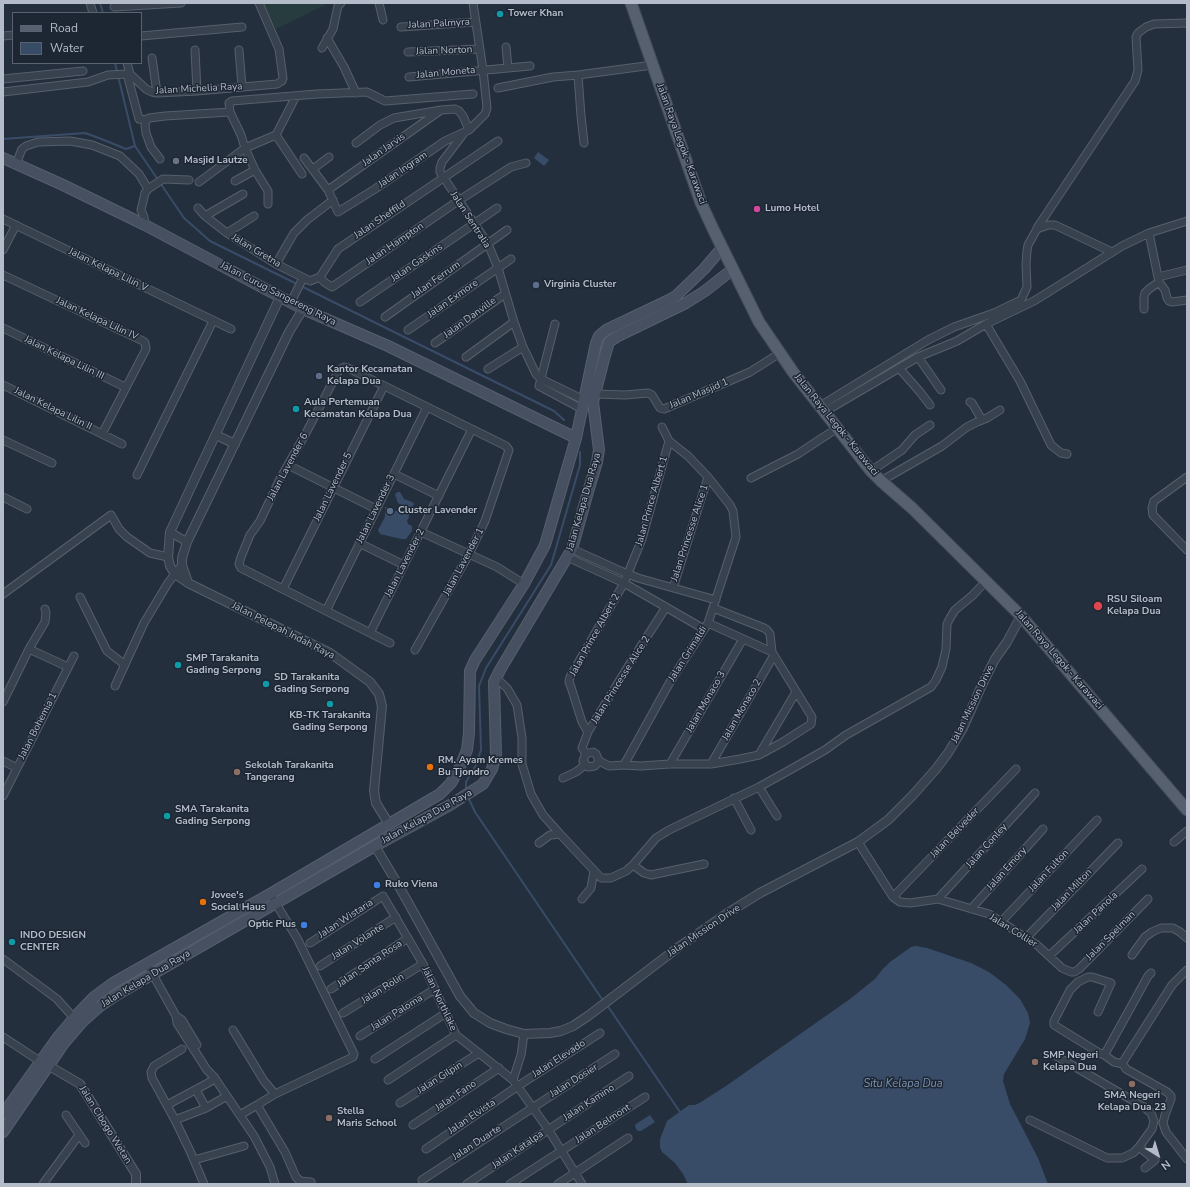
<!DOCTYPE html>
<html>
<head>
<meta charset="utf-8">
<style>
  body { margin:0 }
  #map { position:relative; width:1190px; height:1187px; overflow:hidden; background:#242f3e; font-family:"Nunito Sans",sans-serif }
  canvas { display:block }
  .frame { position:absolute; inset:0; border:4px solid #b4bcc9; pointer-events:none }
  .legend { position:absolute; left:12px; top:12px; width:130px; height:52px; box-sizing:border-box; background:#1d2633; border:1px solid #59626f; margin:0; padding:5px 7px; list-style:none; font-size:12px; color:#b4bcc9 }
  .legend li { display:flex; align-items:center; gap:8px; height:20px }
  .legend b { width:20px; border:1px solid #59626f }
  .north { position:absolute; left:1138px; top:1135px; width:40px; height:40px; -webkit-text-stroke:3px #1d2633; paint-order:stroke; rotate:142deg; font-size:11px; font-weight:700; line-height:16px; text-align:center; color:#b4bcc9 }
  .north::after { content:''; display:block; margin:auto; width:14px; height:18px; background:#b4bcc9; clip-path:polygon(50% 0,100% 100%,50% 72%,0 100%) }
</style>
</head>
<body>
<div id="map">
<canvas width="1190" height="1187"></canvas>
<div class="frame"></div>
<ul class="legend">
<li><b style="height:5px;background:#56606e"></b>Road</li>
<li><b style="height:11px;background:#394c67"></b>Water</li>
</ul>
<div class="north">N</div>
</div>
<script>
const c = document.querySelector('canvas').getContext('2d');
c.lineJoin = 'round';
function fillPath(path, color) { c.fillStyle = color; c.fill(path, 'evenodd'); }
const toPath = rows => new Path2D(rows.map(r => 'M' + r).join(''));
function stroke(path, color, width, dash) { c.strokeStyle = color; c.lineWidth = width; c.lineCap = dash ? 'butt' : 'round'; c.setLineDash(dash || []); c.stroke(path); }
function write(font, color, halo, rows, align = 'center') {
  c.font = font + ' "Nunito Sans",sans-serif'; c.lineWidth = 3; c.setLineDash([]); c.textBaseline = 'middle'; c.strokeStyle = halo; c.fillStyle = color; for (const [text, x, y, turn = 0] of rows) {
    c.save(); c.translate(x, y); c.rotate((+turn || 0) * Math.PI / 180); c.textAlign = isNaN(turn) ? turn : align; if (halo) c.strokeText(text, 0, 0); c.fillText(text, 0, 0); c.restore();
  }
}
fillPath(toPath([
  [263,3,324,3,325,5,276,29]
]), '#263c3f');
fillPath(toPath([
  [538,152,549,160,544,166,534,158],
  [398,492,400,492,404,499,412,502,414,504,412,508,405,507,398,503,395,495,396,493],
  [385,507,391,508,395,511,402,511,409,513,409,517,407,521,408,524,412,526,412,531,406,539,401,539,380,534,378,530,385,517],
  [916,946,927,948,971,963,989,972,1006,985,1020,999,1028,1013,1030,1023,1025,1039,1004,1074,1003,1081,1010,1104,1038,1158,1048,1184,688,1184,683,1174,675,1163,662,1152,660,1147,660,1139,667,1121,689,1105,695,1105,701,1102,726,1086,850,999,875,979,882,970,890,962,911,947],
  [650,1115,655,1122,641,1131,638,1131,636,1129,635,1126,636,1124]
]), '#394c67');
stroke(toPath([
  [100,3,103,13],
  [115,63,135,146,184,218,210,241,297,284],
  [3,139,85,133,99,138,126,149,135,146],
  [301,286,554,411,564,420],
  [466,791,466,782,476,765,481,750,479,686,486,668,551,565,580,465,580,452],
  [468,797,475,812,604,1002],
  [607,1005,680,1112]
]), '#394c67', 2);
const minor = toPath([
  [90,3,93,13],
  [379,3,383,20],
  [114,7,181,3],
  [401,27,476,22],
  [3,36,13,35],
  [141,36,242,27],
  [327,38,344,67,356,93],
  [506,47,508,68],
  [322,48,333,29,338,6,341,3],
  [195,50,197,91],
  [239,50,242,86],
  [408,52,480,49],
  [152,58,157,93],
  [127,63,130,74],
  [127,74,139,119,147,120],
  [578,75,581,116,584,143],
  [409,77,530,66],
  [3,79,83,71],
  [498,88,553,77,578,75,653,65],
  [3,92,88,82,108,75,127,74,130,74,146,89,152,92,157,93,197,91,277,84,282,81,283,78,279,49,259,3],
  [464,133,442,162,440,168,440,172,488,244,498,268,514,322,523,347,536,374,541,379,584,400],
  [276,135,302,174],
  [498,141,338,249,320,277,324,282,332,287,458,201,511,167,526,163],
  [356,143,380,125,394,118,441,110,455,109,459,111,463,116,469,130],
  [304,158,328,190,338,212,375,189,445,141,469,130,485,114,487,108,483,70,473,3],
  [160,159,151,147,146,133,145,125,146,121,149,118,165,116,230,112,229,103,232,101,317,94,367,92,385,101,473,94],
  [16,164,22,149,26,146,38,142,70,141,92,145,120,156,139,174,148,189],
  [313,169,329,157],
  [255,170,268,191,268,204],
  [235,181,255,170,245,148,276,135,296,96],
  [199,182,245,148,241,135,230,112],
  [328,190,441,110],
  [198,208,205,216,227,233,276,264,310,281,320,277],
  [205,216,243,194],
  [3,219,231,329],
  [145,225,144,217,141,210,145,193,148,189,163,179,189,180],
  [1037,228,1135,81,1138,70,1136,37,1138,33,1146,27,1154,24,1187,23],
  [227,233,254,216],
  [3,250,16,225],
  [276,264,294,233,307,220,333,200],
  [3,275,143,341,145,343,146,349,102,434,3,385],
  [1158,277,1187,270],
  [1159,282,1165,290,1167,298,1169,301,1172,302,1187,300],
  [291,302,303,278],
  [360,302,497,208],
  [1144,309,1144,297,1145,293,1149,289,1159,282,1149,233],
  [385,317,507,230],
  [555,324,539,386,582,409],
  [986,324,1020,381,1051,445,1061,453,1067,454],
  [3,328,125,387],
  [408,330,511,259],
  [435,343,505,294],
  [466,357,514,322],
  [918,357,941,390],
  [899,368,920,392,930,405],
  [488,369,523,347],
  [595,394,625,395,648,393,652,395,660,408,664,409,750,372,780,353],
  [970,402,972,403,982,420],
  [820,406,928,340,954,327,994,313,1021,300,1027,287,1026,264,1027,251,1028,245,1037,229,1048,225,1055,225,1112,252],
  [824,412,918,357,957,341,986,324,1034,301,1122,246,1149,233,1187,221],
  [102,434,122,444],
  [3,440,52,463],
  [288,465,376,509],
  [871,471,902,450,915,435,930,425],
  [394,474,439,496],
  [137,475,213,321],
  [1187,477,1154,501,1152,508,1153,515,1187,550],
  [751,478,798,454,816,442,833,431,834,425],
  [881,481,942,446,967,427,977,422,987,418,1000,410],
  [3,497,27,509],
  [170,532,187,542],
  [421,532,497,567,524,584],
  [359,543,404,565],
  [572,549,623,572,638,578,716,600],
  [568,557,578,562,624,583,704,629],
  [673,588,708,477],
  [283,589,384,386],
  [3,594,111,515,119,529,127,537,150,553,168,557],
  [80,597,107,651,125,665],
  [326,611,427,407],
  [708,623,772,652],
  [370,633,472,429],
  [390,643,241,568,239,564,241,557,250,535,260,521,280,479,306,433,339,370,344,367,348,368,506,446,509,450,485,521,469,554,415,650],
  [29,649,68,667],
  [496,678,507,688,517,705,522,738,522,764,531,794,543,815,560,834],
  [115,686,144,623,168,583,182,565],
  [3,702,29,649,45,622,46,613,45,609],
  [588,732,582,722,571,687,569,682,570,677,624,583,642,539,669,441,662,427],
  [760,753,796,692],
  [586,754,582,748,588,732,632,660,666,607],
  [3,761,17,768],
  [599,761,595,766,588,767,583,761,584,758,586,754,589,753,593,752,596,754,599,761,609,766,624,765,641,766,670,764,711,764,740,759,759,755,783,742,811,724,812,717,772,652,770,634,767,630,764,628,713,608],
  [670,764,743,639],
  [711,764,774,655],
  [624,765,670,682,708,623,736,537,733,511,730,505,708,477,688,456,669,441],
  [563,778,576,772,585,765],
  [759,787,777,816],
  [3,796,74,656],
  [734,798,751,830],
  [858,842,893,897,900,902,910,903,938,899,989,914,1037,945,1062,968,1071,972,1074,972,1079,969,1148,899],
  [1174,842,1187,831],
  [539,843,550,835,560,834,601,878,611,878,626,871,633,865,656,838,669,830,759,787,788,771,825,750,846,735,931,687,936,680,942,667,946,649,947,624,950,618,955,610,973,595,986,581],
  [633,865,644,873,651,875,704,864],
  [270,894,297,938,354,1054,353,1057,275,1094,257,1105,285,1152,296,1177,300,1181,311,1182],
  [893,897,1016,769],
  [582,899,591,888,594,871],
  [938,899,1035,793],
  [971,909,1043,829],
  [1001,922,1097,820],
  [1026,938,1118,843],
  [310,943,383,896,423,964,456,1035,513,1080,548,1129,582,1184],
  [1132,955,1145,937,1152,932,1161,928,1173,928,1180,932,1187,938],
  [1049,956,1142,869],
  [3,959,57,999,74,1018],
  [147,964,176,1016,177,1023,207,1070,214,1077,254,1136,270,1167,275,1184],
  [320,966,396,917],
  [1187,970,1172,985,1123,1062,1123,1064,1126,1069,1167,1092,1171,1096,1171,1099,1165,1115,1163,1123,1166,1132,1187,1159],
  [331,989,408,938],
  [1098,1012,1111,983,1092,977,1088,977,1078,982,1070,990,1054,1021,1054,1025,1101,1054,1103,1054,1106,1052,1148,976,1151,973],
  [343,1013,423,964],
  [176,1016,182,1020,197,1045],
  [233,1030,264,1081,275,1094],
  [360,1036,435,989],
  [3,1037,41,1062],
  [182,1049,154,1066,151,1072,152,1078,175,1120,190,1151,204,1184],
  [1103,1054,1114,1062,1123,1064],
  [1058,1057,1144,1107,1151,1113,1154,1121,1152,1129,1139,1147],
  [375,1059,446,1013],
  [388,1080,456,1035],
  [513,1080,521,1055,524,1034],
  [196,1090,206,1108],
  [400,1103,479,1053],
  [167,1105,208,1083,215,1078],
  [66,1115,85,1143],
  [240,1115,257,1105],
  [175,1120,206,1108,227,1096],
  [1030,1120,1107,1158,1122,1158,1133,1153,1139,1147,1155,1160,1145,1168],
  [413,1125,499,1068],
  [426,1149,518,1086,600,1033],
  [194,1160,244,1146],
  [422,1180,615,1054],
  [43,1184,79,1135],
  [467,1184,629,1076],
  [510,1184,645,1097],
  [558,1184,628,1138]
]);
const tertiary = toPath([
  [280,297,170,532,168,557,170,566,175,574,188,583,330,653,370,682,379,694,382,706,374,791,376,803,389,824],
  [216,435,235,444],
  [188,583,182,565,182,558,187,542,289,332,303,309],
  [375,846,400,888,460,996,474,1013,490,1023,506,1029,524,1034,550,1033,561,1031,573,1026,588,1016,680,946,726,914,760,893,858,842,888,820,912,796,936,769,948,753,963,728,981,687,995,659,1007,642,1021,616],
  [44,1063,80,1084,136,1174,136,1184]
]);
const secondary = toPath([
  [3,158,63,185,145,225,303,309,388,346,576,438],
  [3,1114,58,1037,74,1018,94,997,113,983,270,894,440,794,451,783,460,767,467,750,469,733,470,671,475,660,524,584,545,545,576,438,596,343,599,336,606,330,669,300,676,296,704,269,722,248],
  [3,1132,64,1043,82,1022,100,1006,118,994,375,846,450,805,483,784,492,769,496,755,494,682,500,670,572,549,588,492,597,462,599,450,593,402,604,359,609,342,618,336,686,303,705,291,733,269]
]);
const primary = toPath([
  [631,3,701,203,714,231,759,322,793,372,871,471,881,481,912,508,1021,616,1187,810]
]);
stroke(minor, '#565f6c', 9);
stroke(tertiary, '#565f6c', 10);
stroke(secondary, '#565f6c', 12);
stroke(primary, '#414a57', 13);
stroke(minor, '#38414e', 7);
stroke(tertiary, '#38414e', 8);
stroke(secondary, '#465061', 10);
stroke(primary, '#56606e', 11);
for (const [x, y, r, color] of [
  [500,14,4,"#0f9aa8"],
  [176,161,4,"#6b7280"],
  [757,209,4,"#d1479c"],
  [536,285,4,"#5c6f8a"],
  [319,376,4,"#5c6f8a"],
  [296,409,4,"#0f9aa8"],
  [390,511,4,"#5c6f8a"],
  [1098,606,5,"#e0444e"],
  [178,665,4,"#0f9aa8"],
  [266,684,4,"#0f9aa8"],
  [330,704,4,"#0f9aa8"],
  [430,767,4,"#e8710a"],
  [237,772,4,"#8d6e63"],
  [167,816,4,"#0f9aa8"],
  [377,885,4,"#3f7fe0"],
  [203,902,4,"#e8710a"],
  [304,925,4,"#3f7fe0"],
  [12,942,4,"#0f9aa8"],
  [1035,1062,4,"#8d6e63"],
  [1132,1084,4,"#8d6e63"],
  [329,1118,4,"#8d6e63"]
]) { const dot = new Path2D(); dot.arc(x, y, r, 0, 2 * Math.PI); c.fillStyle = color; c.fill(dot); stroke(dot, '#1d2633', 1.5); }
write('bold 10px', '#b4bcc9', '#1d2633', [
  ["Tower Khan",508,14],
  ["Masjid Lautze",184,161],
  ["Lumo Hotel",765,209],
  ["Virginia Cluster",544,285],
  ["Kantor Kecamatan",327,370],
  ["Kelapa Dua",327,382],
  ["Aula Pertemuan",304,403],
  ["Kecamatan Kelapa Dua",304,415],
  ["Cluster Lavender",398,511],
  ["RSU Siloam",1107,600],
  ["Kelapa Dua",1107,612],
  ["SMP Tarakanita",186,659],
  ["Gading Serpong",186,671],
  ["SD Tarakanita",274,678],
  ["Gading Serpong",274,690],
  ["KB-TK Tarakanita",330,716,"center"],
  ["Gading Serpong",330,728,"center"],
  ["RM. Ayam Kremes",438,761],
  ["Bu Tjondro",438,773],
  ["Sekolah Tarakanita",245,766],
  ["Tangerang",245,778],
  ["SMA Tarakanita",175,810],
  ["Gading Serpong",175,822],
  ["Ruko Viena",385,885],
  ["Jovee's",211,896],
  ["Social Haus",211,908],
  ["Optic Plus",296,925,"right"],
  ["INDO DESIGN",20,936],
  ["CENTER",20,948],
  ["SMP Negeri",1043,1056],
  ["Kelapa Dua",1043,1068],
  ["SMA Negeri",1132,1096,"center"],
  ["Kelapa Dua 23",1132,1108,"center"],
  ["Stella",337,1112],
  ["Maris School",337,1124]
], 'left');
write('10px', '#b4bcc9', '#1d2633', [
  ["Jalan Palmyra",439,24,-3],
  ["Jalan Norton",444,51,-2],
  ["Jalan Moneta",446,73,-5],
  ["Jalan Michelia Raya",199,89,-3],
  ["Jalan Raya Legok - Karawaci",681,144,70],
  ["Jalan Jarvis",384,150,-35],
  ["Jalan Ingram",403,170,-34],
  ["Jalan Sheffild",380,220,-34],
  ["Jalan Sentralia",470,220,57],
  ["Jalan Hampton",395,244,-34],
  ["Jalan Gretna",256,251,31],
  ["Jalan Gaskins",417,263,-34],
  ["Jalan Kelapa Lilin V",108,270,26],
  ["Jalan Ferrum",436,280,-35],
  ["Jalan Curug Sangereng Raya",278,294,27],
  ["Jalan Exmore",453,299,-35],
  ["Jalan Danville",470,318,-36],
  ["Jalan Kelapa Lilin IV",97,319,25],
  ["Jalan Kelapa Lilin III",64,358,26],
  ["Jalan Masjid 1",699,394,-23],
  ["Jalan Kelapa Lilin II",53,409,26],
  ["Jalan Raya Legok - Karawaci",836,425,51],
  ["Jalan Lavender 6",288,467,-62],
  ["Jalan Lavender 5",333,487,-64],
  ["Jalan Prince Albert 1",652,501,-74],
  ["Jalan Kelapa Dua Raya",584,502,-74],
  ["Jalan Lavender 3",376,509,-64],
  ["Jalan Princesse Alice 1",690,533,-72],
  ["Jalan Lavender 1",464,562,-62],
  ["Jalan Lavender 2",405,563,-63],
  ["Jalan Pelepah Indah Raya",283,631,27],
  ["Jalan Prince Albert 2",595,635,-61],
  ["Jalan Grimaldi",688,654,-58],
  ["Jalan Raya Legok - Karawaci",1059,660,49],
  ["Jalan Princesse Alice 2",621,680,-58],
  ["Jalan Monaco 3",706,702,-60],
  ["Jalan Mission Drive",973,704,-64],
  ["Jalan Monaco 2",742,710,-60],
  ["Jalan Bohemia 1",38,726,-63],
  ["Jalan Kelapa Dua Raya",427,817,-29],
  ["Jalan Belveder",955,833,-46],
  ["Jalan Conley",987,846,-48],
  ["Jalan Emory",1007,869,-48],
  ["Jalan Fulton",1049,871,-47],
  ["Jalan Milton",1072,890,-46],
  ["Jalan Panola",1096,913,-43],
  ["Jalan Wistaria",346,919,-33],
  ["Jalan Mission Drive",704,931,-34],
  ["Jalan Collier",1013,931,32],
  ["Jalan Spelman",1111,936,-45],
  ["Jalan Volante",358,942,-32],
  ["Jalan Santa Rosa",370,964,-34],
  ["Jalan Kelapa Dua Raya",146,979,-31],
  ["Jalan Rolin",383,989,-32],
  ["Jalan Northlake",439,999,65],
  ["Jalan Paloma",397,1013,-32],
  ["Jalan Elevado",559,1059,-33],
  ["Jalan Gilpin",440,1078,-32],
  ["Jalan Dosier",574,1081,-32],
  ["Jalan Fano",456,1096,-34],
  ["Jalan Kamino",589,1103,-33],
  ["Jalan Elvista",472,1117,-34],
  ["Jalan Belmont",603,1124,-33],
  ["Jalan Cibogo Wetan",105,1125,58],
  ["Jalan Duarte",477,1143,-33],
  ["Jalan Katalpa",518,1150,-34]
]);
write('italic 11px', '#7c92b1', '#1d2633', [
  ["Situ Kelapa Dua",903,1084]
]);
</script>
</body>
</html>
